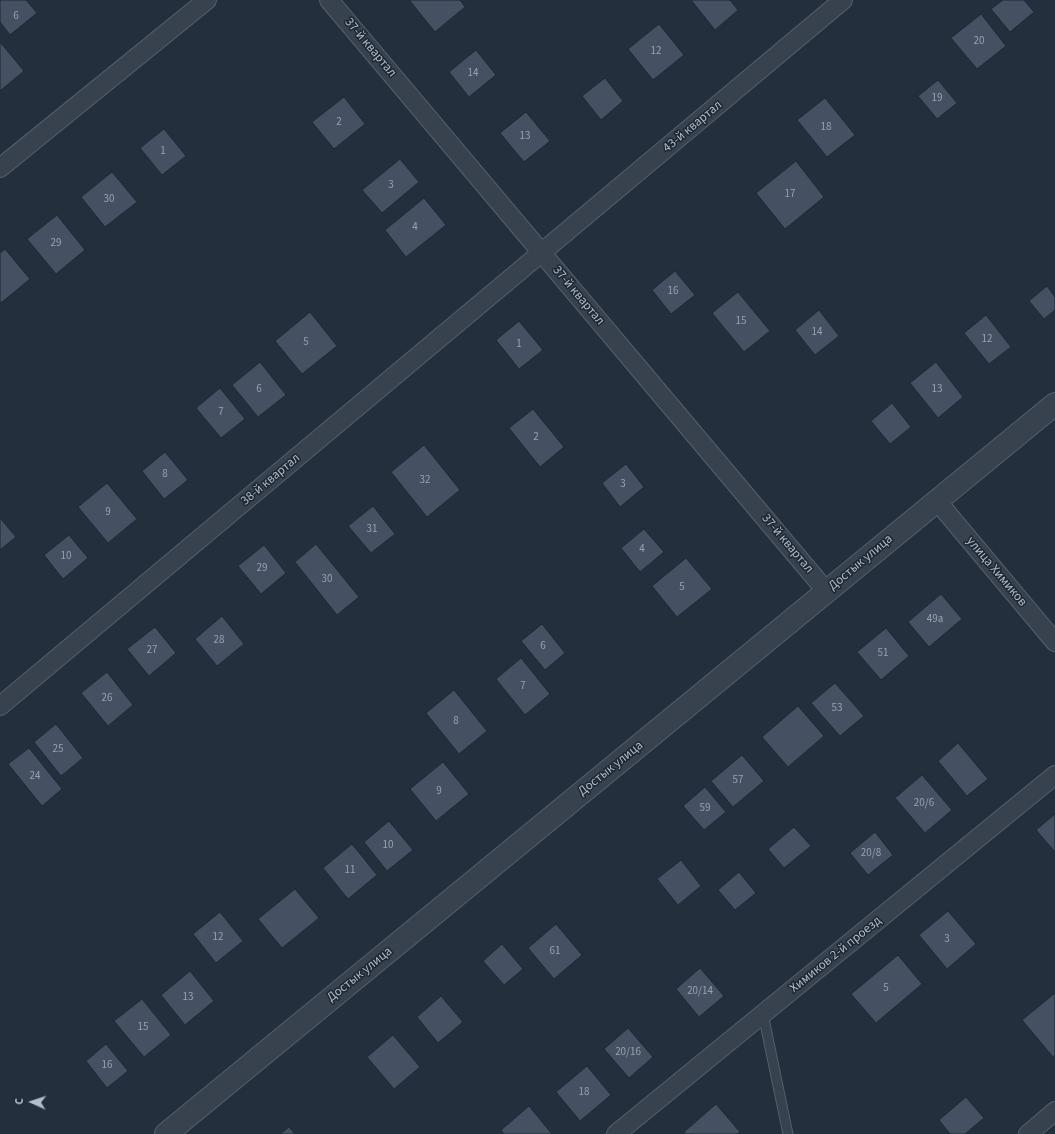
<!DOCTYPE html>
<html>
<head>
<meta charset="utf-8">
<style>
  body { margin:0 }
  #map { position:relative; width:1055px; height:1134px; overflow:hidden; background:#242f3e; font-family:"Source Sans 3",sans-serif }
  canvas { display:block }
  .north { position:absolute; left:12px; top:1082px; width:40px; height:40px; -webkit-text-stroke:3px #1d2633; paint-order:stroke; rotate:273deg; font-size:11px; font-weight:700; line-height:16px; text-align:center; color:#b4bcc9 }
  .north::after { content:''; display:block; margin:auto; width:14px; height:18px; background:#b4bcc9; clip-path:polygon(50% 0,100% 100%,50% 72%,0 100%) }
</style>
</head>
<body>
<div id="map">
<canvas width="1055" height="1134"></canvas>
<div class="north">С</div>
</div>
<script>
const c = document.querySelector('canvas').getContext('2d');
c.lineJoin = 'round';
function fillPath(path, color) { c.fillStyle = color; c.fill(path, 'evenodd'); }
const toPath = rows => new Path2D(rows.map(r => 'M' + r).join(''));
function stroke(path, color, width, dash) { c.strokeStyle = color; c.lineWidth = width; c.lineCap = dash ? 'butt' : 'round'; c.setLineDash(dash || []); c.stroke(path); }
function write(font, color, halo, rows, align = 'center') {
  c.font = font + ' "Source Sans 3",sans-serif'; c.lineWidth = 3; c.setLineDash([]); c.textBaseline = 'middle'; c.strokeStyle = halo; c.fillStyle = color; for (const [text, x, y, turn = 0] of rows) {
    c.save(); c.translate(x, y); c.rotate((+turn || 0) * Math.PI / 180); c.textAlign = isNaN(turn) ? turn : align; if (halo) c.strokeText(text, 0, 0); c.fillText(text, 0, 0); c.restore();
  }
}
const building = toPath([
  [0,0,26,0,37,13,10,35,0,22,0,0],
  [411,0,460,0,465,7,435,32,410,1,411,0],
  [691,0,730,0,738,10,715,30,691,0],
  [1003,0,1024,0,1034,12,1010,32,991,9,1003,0],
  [981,14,1006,46,977,69,951,38,981,14],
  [659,24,684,55,653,80,628,49,659,24],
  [0,42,24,71,0,91,0,42],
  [476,50,496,75,469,97,449,72,476,50],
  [605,78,623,101,601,120,582,96,605,78],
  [938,80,957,103,937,119,918,96,938,80],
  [344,97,365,124,334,149,312,122,344,97],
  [825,98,855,135,827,157,797,120,825,98],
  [526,112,550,141,524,162,500,133,526,112],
  [164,129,186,156,162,175,140,148,164,129],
  [400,159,419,182,382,213,362,190,400,159],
  [796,161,824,197,785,229,756,193,796,161],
  [112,172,137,202,105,227,81,197,112,172],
  [424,198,446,225,406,257,385,230,424,198],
  [57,215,85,250,56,274,27,239,57,215],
  [5,249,30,279,1,303,0,301,0,253,5,249],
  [675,271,695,295,671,314,652,290,675,271],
  [1047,286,1055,297,1055,310,1044,319,1029,301,1047,286],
  [738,292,770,331,744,352,712,313,738,292],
  [819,310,839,336,815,355,795,330,819,310],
  [310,312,337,346,302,374,275,341,310,312],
  [986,315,1011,347,989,364,964,333,986,315],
  [519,321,543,350,519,369,496,340,519,321],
  [260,362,286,395,258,417,232,385,260,362],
  [936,362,963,397,938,418,910,383,936,362],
  [220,388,245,419,221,438,196,408,220,388],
  [892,403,911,427,890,444,871,421,892,403],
  [533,409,564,447,540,467,509,428,533,409],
  [424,445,460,490,427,517,391,472,424,445],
  [165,452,188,480,164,499,142,471,165,452],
  [626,464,644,487,620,507,602,483,626,464],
  [107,483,137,519,108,543,78,507,107,483],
  [373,506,395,534,371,553,348,526,373,506],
  [0,518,16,537,0,550,0,518],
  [644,529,664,552,640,572,621,548,644,529],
  [69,535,88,558,63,579,44,555,69,535],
  [316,544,359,597,337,615,295,562,316,544],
  [264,545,286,573,261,594,238,566,264,545],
  [686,558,712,589,677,617,652,586,686,558],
  [941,594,962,619,929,647,908,622,941,594],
  [222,616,244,644,217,666,195,639,222,616],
  [542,624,565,653,545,670,521,641,542,624],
  [155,627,176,653,149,676,127,649,155,627],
  [886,628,909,656,881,680,857,652,886,628],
  [521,658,550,694,525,715,496,679,521,658],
  [107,672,133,705,108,726,81,693,107,672],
  [835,683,864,716,840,736,811,703,835,683],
  [454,690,487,731,459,754,426,713,454,690],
  [798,706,824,736,788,767,762,737,798,706],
  [56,724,83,758,61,776,34,742,56,724],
  [958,743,988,779,967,796,938,761,958,743],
  [29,748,62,789,42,806,8,764,29,748],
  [742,755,764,781,733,807,711,781,742,755],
  [443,762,469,794,436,821,410,789,443,762],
  [922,775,952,810,925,833,895,798,922,775],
  [705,787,726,812,704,830,683,806,705,787],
  [1055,814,1055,852,1036,830,1055,814],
  [389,821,413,850,387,871,364,842,389,821],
  [794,827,811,846,784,868,768,849,794,827],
  [875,832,893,855,868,875,850,853,875,832],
  [352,844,377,875,348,899,323,868,352,844],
  [681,860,701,886,678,905,657,879,681,860],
  [739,872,756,893,735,910,718,890,739,872],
  [295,889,319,918,282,948,258,919,295,889],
  [948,911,976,944,947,969,919,935,948,911],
  [220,912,243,941,216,963,193,934,220,912],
  [556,924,582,955,554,979,528,948,556,924],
  [502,944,523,969,504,985,483,961,502,944],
  [898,955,922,984,876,1023,851,994,898,955],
  [700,968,724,996,699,1017,676,989,700,968],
  [190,971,214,1001,185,1025,161,995,190,971],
  [1055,993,1055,1055,1053,1057,1022,1020,1055,993],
  [441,996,463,1022,438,1043,417,1017,441,996],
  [142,999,171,1035,144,1057,114,1021,142,999],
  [628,1028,653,1057,629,1078,604,1049,628,1028],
  [393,1035,420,1067,394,1089,367,1057,393,1035],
  [106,1044,128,1071,107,1088,86,1061,106,1044],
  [587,1066,611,1095,580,1121,556,1092,587,1066],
  [966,1097,984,1118,965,1134,950,1134,939,1120,966,1097],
  [716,1104,740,1132,737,1134,685,1134,684,1132,716,1104],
  [529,1106,552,1134,504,1134,501,1130,529,1106],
  [289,1127,295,1134,280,1134,289,1127]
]);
fillPath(building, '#455162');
stroke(building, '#1f2835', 1);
const service = toPath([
  [763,1014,788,1134]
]);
const minor = toPath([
  [329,0,827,592],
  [0,168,207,0],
  [937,501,1055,642],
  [0,706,843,0],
  [616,1134,1055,775],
  [1028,1134,1055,1111]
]);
const tertiary = toPath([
  [166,1134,1055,404]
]);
stroke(service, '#565f6c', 11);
stroke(minor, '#565f6c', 20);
stroke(tertiary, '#565f6c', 24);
stroke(service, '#38414e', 9);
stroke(minor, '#38414e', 18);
stroke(tertiary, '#38414e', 22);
write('11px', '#98a1af', null, [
  ["6",16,17],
  ["20",979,42],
  ["12",656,52],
  ["14",473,74],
  ["19",937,99],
  ["2",339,123],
  ["18",826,128],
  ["13",525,137],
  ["1",163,152],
  ["3",391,186],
  ["17",790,195],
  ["30",109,200],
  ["4",415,228],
  ["29",56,244],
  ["16",673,292],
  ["15",741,322],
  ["14",817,333],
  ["12",987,340],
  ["5",306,343],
  ["1",519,345],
  ["6",259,390],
  ["13",937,390],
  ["7",221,413],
  ["2",536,438],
  ["8",165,475],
  ["32",425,481],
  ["3",623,485],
  ["9",108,513],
  ["31",372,530],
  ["4",642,550],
  ["10",66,557],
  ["29",262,569],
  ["30",327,580],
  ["5",682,588],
  ["49а",935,620],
  ["28",219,641],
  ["6",543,647],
  ["27",152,651],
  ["51",883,654],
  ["7",523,687],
  ["26",107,699],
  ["53",837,709],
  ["8",456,722],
  ["25",58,750],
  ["24",35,777],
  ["57",738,781],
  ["9",439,792],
  ["20/6",924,804],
  ["59",705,809],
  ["10",388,846],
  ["20/8",871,854],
  ["11",350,871],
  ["12",218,938],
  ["3",947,940],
  ["61",555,952],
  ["5",886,989],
  ["20/14",700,992],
  ["13",188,998],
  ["15",143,1028],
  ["20/16",628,1053],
  ["16",107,1066],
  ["18",584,1093]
]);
write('13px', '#b4bcc9', '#1d2633', [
  ["37-й квартал",370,48,50],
  ["43-й квартал",693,127,-40],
  ["37-й квартал",578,296,50],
  ["38-й квартал",271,480,-40],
  ["37-й квартал",787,544,50],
  ["Достык улица",861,563,-40],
  ["улица Химиков",996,572,50],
  ["Достык улица",611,769,-39],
  ["Химиков 2-й проезд",836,955,-39],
  ["Достык улица",360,975,-39]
]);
</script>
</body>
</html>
